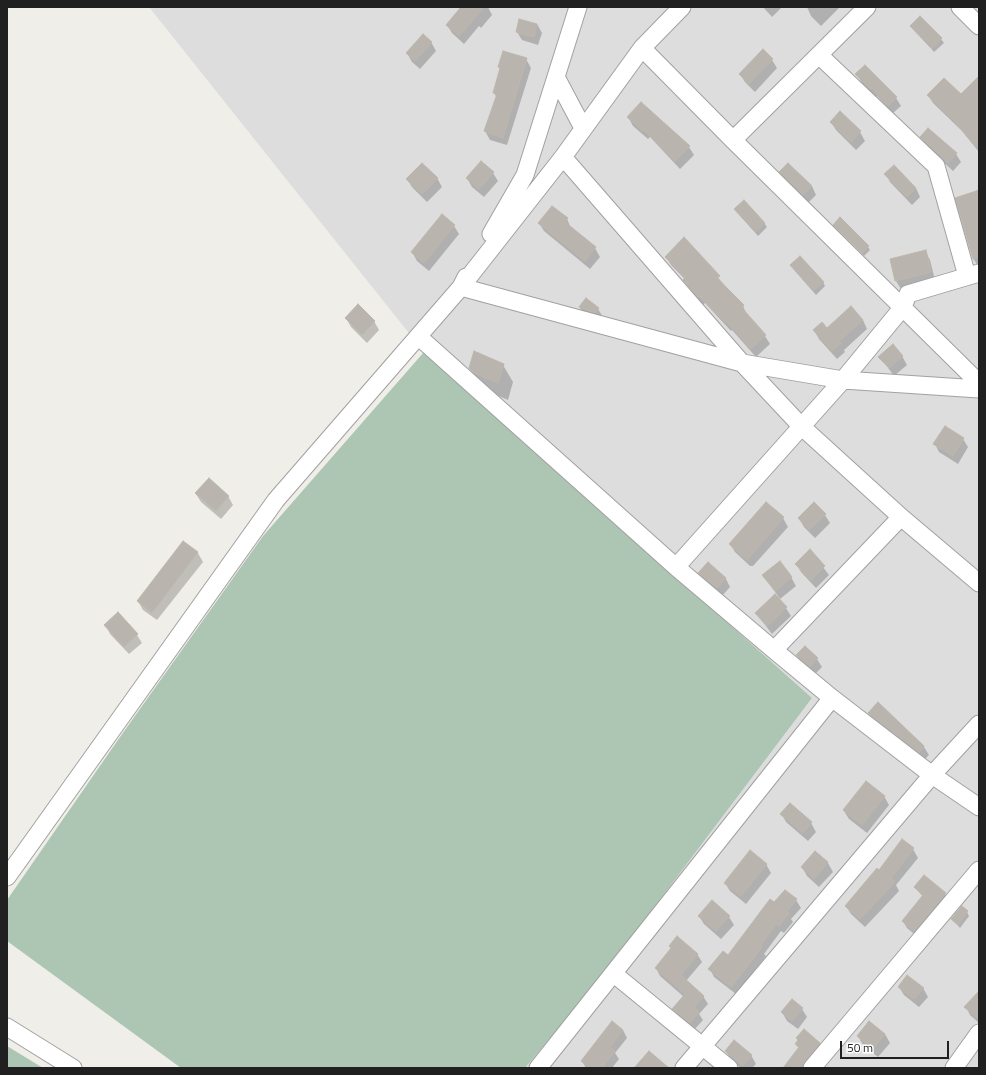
<!DOCTYPE html>
<html>
<head>
<meta charset="utf-8">
<style>
  body { margin:0 }
  #map { position:relative; width:986px; height:1075px; overflow:hidden; background:#efeee8; font-family:"Titillium Web",sans-serif }
  canvas { display:block }
  .frame { position:absolute; inset:0; border:8px solid #202020; pointer-events:none }
  .scale { position:absolute; left:840px; top:1041px; width:109px; height:18px; box-sizing:border-box; border:2px solid #202020; border-top:0; padding-left:5px; font-size:12px; line-height:14px; white-space:nowrap; color:#202020; -webkit-text-stroke:3px #fff; paint-order:stroke }
</style>
</head>
<body>
<div id="map">
<canvas width="986" height="1075"></canvas>
<div class="frame"></div>
<div class="scale">50 m</div>
</div>
<script>
const c = document.querySelector('canvas').getContext('2d');
c.lineJoin = 'round';
function fillPath(path, color) { c.fillStyle = color; c.fill(path, 'evenodd'); }
const toPath = rows => new Path2D(rows.map(r => 'M' + r).join(''));
function stroke(path, color, width, dash) { c.strokeStyle = color; c.lineWidth = width; c.lineCap = dash ? 'butt' : 'round'; c.setLineDash(dash || []); c.stroke(path); }
fillPath(toPath([
  [149,7,979,7,979,1068,525,1068,606,971,812,698,424,352]
]), '#dedddd');
fillPath(toPath([
  [424,352,812,698,606,971,525,1068,181,1068,7,941,7,900,120,737,263,536],
  [7,1046,43,1068,7,1068]
]), '#acc6b3');
fillPath(toPath([
  [460,7,488,7,492,15,481,28,479,26,464,44,452,33,447,25,461,8],
  [763,7,782,7,772,17],
  [807,7,840,7,821,26,811,16],
  [537,24,542,33,538,45,522,40,517,32],
  [911,26,941,39,944,43,934,52],
  [431,42,436,51,420,69,412,62,407,53],
  [763,51,772,60,777,68,755,92,745,82,740,74],
  [526,59,531,68,507,145,490,140,485,131,497,98,494,93,501,70,499,67],
  [857,75,896,98,901,106,893,113,877,96,876,97,862,83],
  [979,77,979,152,962,131,933,103,928,95,961,95],
  [628,117,689,147,694,155,680,169,650,137,648,139,633,126],
  [831,122,860,132,865,141,856,150,836,130],
  [921,137,956,154,961,162,953,171,926,146],
  [788,164,812,186,816,195,808,203,785,180,781,172],
  [493,173,498,181,484,197,472,187,467,178],
  [886,174,916,188,920,197,912,205,890,182],
  [437,178,442,187,427,202,412,187,407,179],
  [979,194,979,268,973,258],
  [735,209,764,223,767,227,758,236],
  [567,219,571,228,595,248,600,257,590,269,544,231,539,223],
  [834,225,868,247,870,250,864,256],
  [454,226,459,234,429,271,417,261,412,252],
  [684,239,743,306,747,315,765,336,770,344,756,357,732,330,731,331,705,303,703,305,689,288,685,279,671,265,666,257],
  [925,251,930,260,935,280,901,289,896,281],
  [794,269,823,282,825,286,816,295],
  [586,300,598,309,603,317,585,316,580,308],
  [346,318,374,321,379,330,367,343,351,327],
  [863,320,867,329,844,350,845,352,837,359,819,339,814,330,827,329],
  [902,356,907,365,894,376,880,357],
  [503,365,513,382,508,400,485,390,480,386,470,368],
  [963,439,968,447,958,464,939,452,935,444],
  [196,494,228,496,233,505,221,519,201,502],
  [766,503,783,518,788,527,753,566,750,566,735,552,730,544],
  [825,515,830,523,815,538,804,527,799,518],
  [184,542,198,553,203,562,157,620,143,610,138,601],
  [810,550,829,575,816,588,801,572,796,564],
  [700,573,726,579,730,587,722,596,705,581],
  [764,576,791,577,796,586,780,599],
  [775,596,786,608,791,616,772,634,756,613],
  [106,625,137,635,142,643,129,654,110,634],
  [797,655,817,659,822,667,815,674,802,664],
  [878,704,924,747,929,755,924,760,874,722,869,713],
  [884,796,889,805,867,833,849,819,844,811],
  [790,804,811,823,816,832,808,841,786,822,782,814],
  [902,841,913,849,918,858,896,885,899,891,865,927,851,914,846,906,879,871],
  [815,852,828,863,833,872,819,887,807,876,802,867],
  [766,864,771,873,746,904,730,891,725,883],
  [924,876,945,894,950,902,919,938,907,928,903,921,923,897,915,887],
  [796,900,801,908,791,919,793,922,784,933,781,931,764,954,766,956,736,994,714,977,710,969,728,957,774,903],
  [967,912,969,916,960,928,952,919],
  [699,916,729,917,734,925,721,939,704,924],
  [670,946,697,954,702,962,686,981,703,996,708,1004,699,1014,703,1020,694,1030,678,1016,673,1009,684,997,660,976,656,968,672,949],
  [899,987,923,988,928,997,919,1007,904,995],
  [979,992,979,1023,970,1015,966,1007],
  [802,1009,807,1017,798,1029,787,1021,782,1012],
  [869,1023,885,1034,890,1043,878,1057,863,1045,858,1036],
  [623,1030,627,1038,615,1053,619,1059,612,1068,586,1068,582,1061],
  [820,1043,824,1052,811,1068,784,1068,799,1049,796,1044],
  [726,1051,751,1055,756,1064,752,1068,741,1068,731,1060]
]), '#0003');
const building = toPath([
  [461,7,484,7,459,36,446,25,461,7],
  [920,16,942,38,932,49,910,26,920,16],
  [519,19,537,24,534,37,516,32,519,19],
  [423,34,432,42,415,61,406,53,423,34],
  [763,49,773,59,749,84,739,74,763,49],
  [503,51,527,58,503,138,484,131,497,94,493,93,500,68,498,67,503,51],
  [865,65,897,97,888,106,872,88,871,89,855,74,865,65],
  [979,76,979,151,956,123,927,95,944,78,961,94,979,76],
  [641,102,690,146,675,161,644,130,643,131,627,117,641,102],
  [840,111,861,131,851,142,830,122,840,111],
  [928,128,957,153,948,163,920,137,928,128],
  [481,161,494,172,479,189,466,178,481,161],
  [422,163,438,178,422,194,406,179,422,163],
  [788,163,812,186,803,195,779,172,788,163],
  [894,165,916,188,907,197,884,174,894,165],
  [979,190,979,257,973,259,955,198,979,190],
  [744,200,765,223,755,232,734,209,744,200],
  [552,206,568,218,565,222,596,247,585,261,538,223,552,206],
  [442,214,455,225,424,263,411,252,442,214],
  [840,217,869,246,862,253,833,225,840,217],
  [684,237,720,276,717,278,744,305,742,308,766,335,751,349,727,322,726,323,699,296,698,297,683,280,685,277,665,257,684,237],
  [926,250,931,272,895,281,890,259,926,250],
  [800,256,824,282,813,291,790,265,800,256],
  [586,298,599,308,595,313,579,307,586,298],
  [358,304,375,321,362,335,345,318,358,304],
  [851,306,863,320,839,341,841,343,832,351,813,330,822,322,827,328,851,306],
  [893,344,903,356,889,368,878,357,893,344],
  [474,351,504,364,498,383,474,373,469,368,474,351],
  [945,426,964,438,953,456,933,444,945,426],
  [209,478,229,496,216,511,195,493,209,478],
  [766,502,784,517,747,560,729,544,766,502],
  [814,502,826,514,809,530,798,518,814,502],
  [183,541,198,552,152,613,137,601,183,541],
  [810,549,825,566,811,580,795,564,810,549],
  [780,561,792,577,775,591,762,575,780,561],
  [708,562,726,578,717,588,698,573,708,562],
  [775,594,787,607,767,626,755,613,775,594],
  [118,612,138,634,124,647,104,625,118,612],
  [805,646,818,658,810,667,796,655,805,646],
  [878,702,924,746,919,753,868,713,878,702],
  [866,781,885,796,862,825,843,810,866,781],
  [790,803,812,822,803,833,780,814,790,803],
  [902,839,914,848,891,878,895,882,860,919,845,906,877,868,879,870,902,839],
  [750,850,767,864,741,896,724,883,750,850],
  [815,851,828,862,814,879,801,867,815,851],
  [924,875,946,893,914,931,902,921,923,895,914,887,924,875],
  [785,890,797,899,787,911,789,913,779,926,776,924,760,946,762,947,731,987,708,969,723,951,728,955,770,899,774,902,785,890],
  [712,900,730,916,716,931,698,916,712,900],
  [962,906,968,911,958,925,951,919,962,906],
  [677,936,698,954,681,975,704,996,694,1007,699,1012,690,1023,672,1009,685,994,655,968,671,948,669,946,677,936],
  [907,975,924,988,914,999,898,987,907,975],
  [979,991,979,1019,964,1007,979,991],
  [792,999,803,1008,792,1021,781,1012,792,999],
  [612,1021,623,1030,610,1047,615,1051,602,1068,590,1068,581,1061,612,1021],
  [869,1021,885,1034,873,1049,857,1036,869,1021],
  [804,1029,820,1043,804,1062,802,1068,783,1068,799,1047,795,1044,798,1040,796,1038,804,1029],
  [734,1040,752,1055,743,1066,725,1051,734,1040],
  [649,1051,669,1068,634,1068,649,1051]
]);
fillPath(building, '#b9b4ae');
stroke(building, '#bfb7ac', 1);
const minor = toPath([
  [960,7,979,26],
  [642,48,733,140,979,383],
  [819,55,936,166,967,276],
  [556,77,583,128],
  [733,140,867,7],
  [563,157,742,363,801,426,901,517,979,583],
  [491,234,525,175,578,7],
  [466,277,461,287,742,363,843,380,979,389],
  [419,337,676,567,774,650,832,698,932,775,979,807],
  [676,567,843,380,903,307,908,294,979,273],
  [774,650,901,517],
  [7,877,276,500,461,287,563,157,642,48,682,7],
  [614,974,729,1068],
  [7,1027,73,1068],
  [538,1068,832,698],
  [684,1068,932,775,979,724],
  [812,1068,979,870],
  [954,1068,979,1033]
]);
stroke(minor, '#a1a1a1', 19);
stroke(minor, '#fff', 17);
</script>
</body>
</html>
